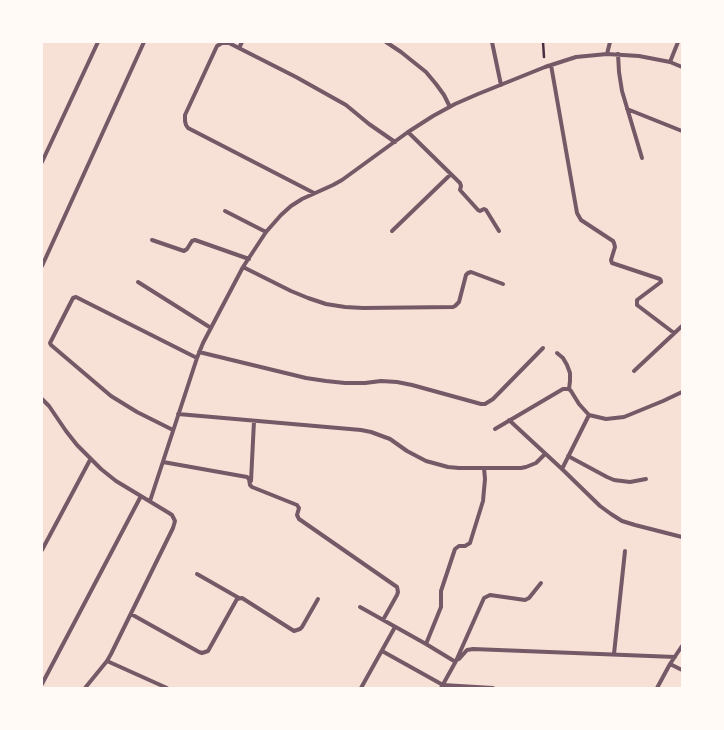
<!DOCTYPE html>
<html>
<head>
<meta charset="utf-8">
<style>
  body { margin:0 }
  #map { position:relative; width:724px; height:730px; overflow:hidden; background:#f7e1d7; font-family:"PT Sans Narrow",sans-serif }
  canvas { display:block }
  .frame { position:absolute; inset:0; border:43px solid #fffaf5; pointer-events:none }
</style>
</head>
<body>
<div id="map">
<canvas width="724" height="730"></canvas>
<div class="frame"></div>
</div>
<script>
const c = document.querySelector('canvas').getContext('2d');
c.lineJoin = 'round';
const toPath = rows => new Path2D(rows.map(r => 'M' + r).join(''));
function stroke(path, color, width, dash) { c.strokeStyle = color; c.lineWidth = width; c.lineCap = dash ? 'butt' : 'round'; c.setLineDash(dash || []); c.stroke(path); }
stroke(toPath([
  [543,42,544,57]
]), '#4a2c40', 2.5);
stroke(toPath([
  [386,42,401,52,426,72,436,84,444,95,450,107],
  [492,42,501,85],
  [239,48,242,42],
  [607,54,610,42],
  [618,54,619,72,622,91,642,158],
  [670,62,678,42],
  [551,65,577,213,581,220,613,241,614,243,615,247,611,260,612,263,660,279,661,281,661,282,637,300,637,305,674,333],
  [627,109,682,131],
  [408,132,460,183,461,186,460,190,478,210,480,211,484,209,486,210,499,231],
  [42,162,98,42],
  [314,193,188,128,186,125,185,121,185,115,217,46,222,43,229,43,296,77,346,105,369,124,395,142],
  [225,211,266,232],
  [392,231,451,174],
  [152,240,184,251,187,249,192,241,195,240,249,259],
  [42,266,144,42],
  [243,267,291,291,308,298,326,304,345,307,363,308,453,307,455,306,459,302,466,275,468,273,471,272,503,284],
  [138,282,211,328],
  [199,352,306,378,326,381,345,383,365,383,381,381,397,382,412,385,481,404,485,404,493,399,543,348],
  [557,353,563,358,567,365,570,373,570,381,569,389],
  [634,371,682,326],
  [42,399,49,406,66,431,77,445,101,469,116,481,169,513,172,515,175,521,173,528,111,654,107,661,85,688],
  [178,414,361,430,371,432,390,439,407,451,426,461,448,467,459,468,521,468,526,467,536,463,545,454],
  [509,420,562,469,600,506,611,514,622,521,635,525,682,537],
  [495,429,563,389,569,389,571,391,579,404,589,415,606,419,624,417,663,401,682,392],
  [173,430,137,412,111,396,51,345,50,343,73,298,76,297,197,358],
  [568,456,607,477,614,480,630,482,646,479],
  [163,462,247,477,249,479,250,485,252,487,297,505,299,508,297,515,299,519,397,587,398,592,397,595,383,620],
  [562,469,589,415],
  [251,481,254,421],
  [150,501,197,358,203,343,243,267,266,232,281,215,291,206,302,199,333,185,342,180,408,132,433,116,455,104,478,94,545,67,576,57,607,54,639,56,670,62,682,67],
  [42,550,90,460],
  [197,574,239,598],
  [360,607,426,644,454,661,459,659,467,650,473,649,675,657],
  [131,614,199,652,202,653,208,651,237,599,242,598,294,631,300,629,302,627,318,599],
  [426,644,441,607,441,591,455,549,459,546,465,546,470,543,483,501,485,479,484,468],
  [382,651,443,685,493,688],
  [614,654,625,551],
  [107,661,167,688],
  [670,664,682,670],
  [42,684,141,496],
  [361,688,395,627],
  [441,688,456,661,484,598,490,595,525,600,529,598,541,583],
  [657,688,670,664,682,646]
]), '#755966', 4);
</script>
</body>
</html>
